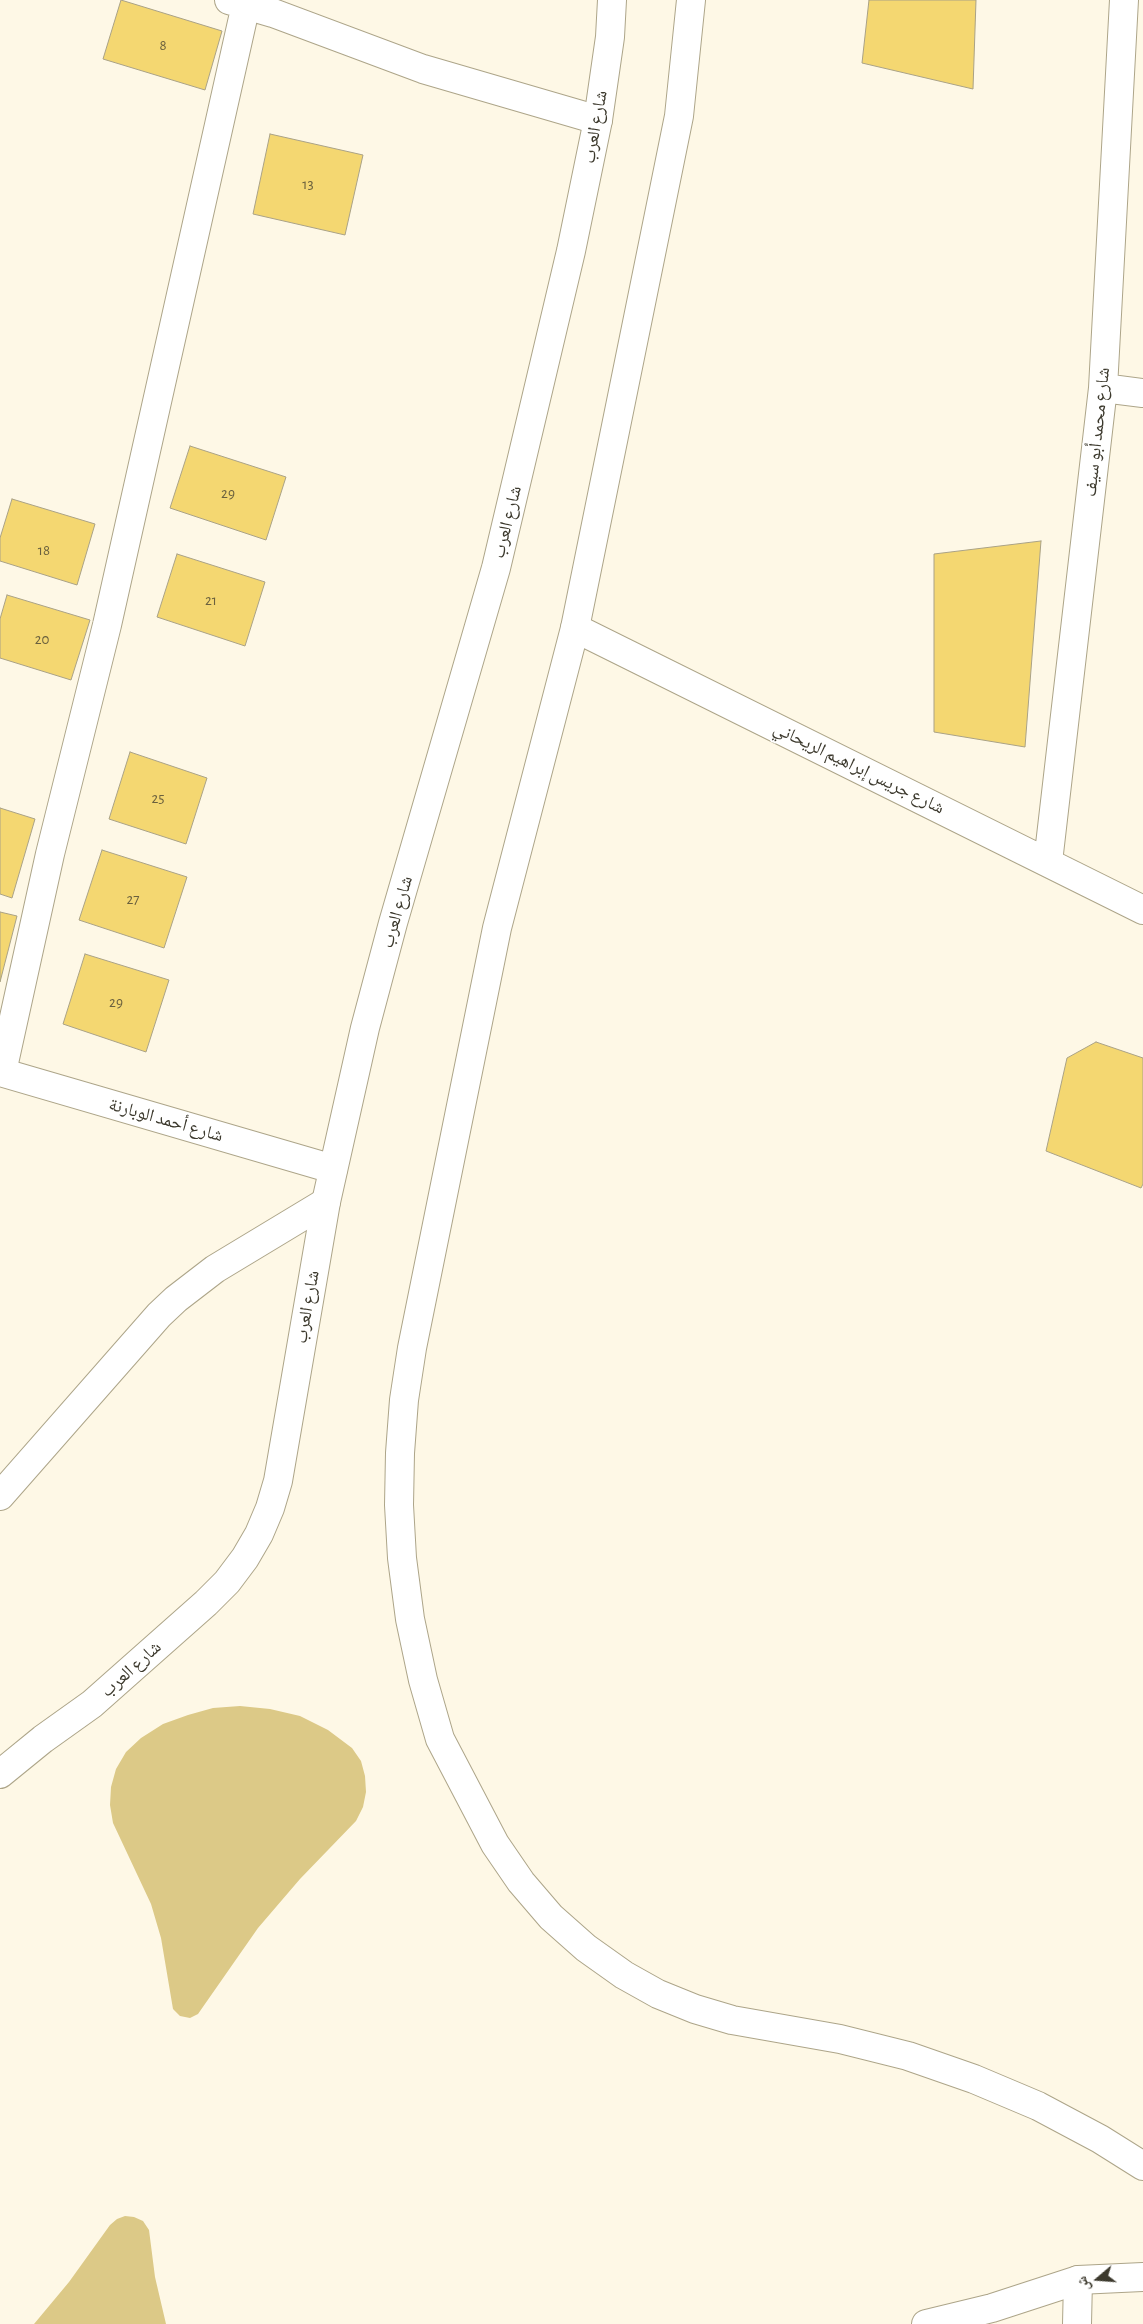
<!DOCTYPE html>
<html>
<head>
<meta charset="utf-8">
<style>
  body { margin:0 }
  #map { position:relative; width:1143px; height:2324px; overflow:hidden; background:#fef8e6; font-family:"Alegreya Sans","Noto Naskh Arabic",sans-serif }
  canvas { display:block }
  .north { position:absolute; left:1073px; top:2254px; width:50px; height:50px; -webkit-text-stroke:4px #fff; paint-order:stroke; rotate:252deg; font-size:14px; font-weight:700; line-height:20px; text-align:center; color:#3c392d }
  .north::after { content:''; display:block; margin:auto; width:18px; height:22px; background:#3c392d; clip-path:polygon(50% 0,100% 100%,50% 72%,0 100%) }
</style>
</head>
<body>
<div id="map">
<canvas width="1143" height="2324"></canvas>
<div class="north">ش</div>
</div>
<script>
const c = document.querySelector('canvas').getContext('2d');
c.lineJoin = 'round';
function fillPath(path, color) { c.fillStyle = color; c.fill(path, 'evenodd'); }
const toPath = rows => new Path2D(rows.map(r => 'M' + r).join(''));
function stroke(path, color, width, dash) { c.strokeStyle = color; c.lineWidth = width; c.lineCap = dash ? 'butt' : 'round'; c.setLineDash(dash || []); c.stroke(path); }
function write(font, color, halo, rows, align = 'center') {
  c.font = font + ' "Alegreya Sans","Noto Naskh Arabic",sans-serif'; c.lineWidth = 4; c.setLineDash([]); c.textBaseline = 'middle'; c.strokeStyle = halo; c.fillStyle = color; for (const [text, x, y, turn = 0] of rows) {
    c.save(); c.translate(x, y); c.rotate((+turn || 0) * Math.PI / 180); c.textAlign = isNaN(turn) ? turn : align; if (halo) c.strokeText(text, 0, 0); c.fillText(text, 0, 0); c.restore();
  }
}
fillPath(toPath([
  [240,1706,270,1709,300,1716,328,1730,352,1748,361,1761,365,1776,366,1792,363,1807,356,1821,300,1879,258,1928,198,2014,190,2018,180,2016,173,2009,161,1938,151,1904,113,1823,110,1805,111,1787,116,1769,126,1752,141,1738,163,1724,188,1715,213,1708],
  [125,2216,134,2217,143,2221,149,2230,155,2277,166,2324,34,2324,69,2282,110,2225,117,2219]
]), '#dcc987');
const building = toPath([
  [121,0,222,31,205,90,103,59,121,0],
  [869,0,976,0,973,89,862,63,869,0],
  [270,134,363,155,345,235,253,214,270,134],
  [190,446,286,477,266,540,170,508,190,446],
  [12,499,95,524,77,585,0,561,0,538,12,499],
  [1041,541,1025,747,934,732,934,554,1041,541],
  [177,554,265,582,245,646,157,617,177,554],
  [7,595,90,620,71,680,0,658,0,619,7,595],
  [130,752,207,778,186,844,109,819,130,752],
  [0,808,35,819,12,898,0,894,0,808],
  [102,850,187,877,164,948,79,920,102,850],
  [0,912,17,916,0,982,0,912],
  [85,954,169,980,146,1052,63,1024,85,954],
  [1096,1042,1143,1058,1143,1184,1141,1188,1046,1151,1067,1058,1096,1042]
]);
fillPath(building, '#f4d771');
stroke(building, '#aaa286', 1);
const street = toPath([
  [229,0,273,13,423,69,598,120],
  [1103,388,1143,393],
  [575,628,1143,910],
  [1048,862,1103,388,1124,0],
  [0,1072,333,1169],
  [2,1072,50,854,107,625,247,0],
  [0,1496,159,1315,176,1299,215,1269,326,1202],
  [1077,2324,1078,2280]
]);
const secondary = toPath([
  [691,0,679,116,575,628,497,928,412,1348,404,1400,400,1453,399,1505,402,1558,410,1619,423,1680,440,1739,495,1844,521,1882,551,1917,586,1948,624,1975,658,1994,695,2009,732,2020,840,2039,908,2056,974,2079,1038,2106,1100,2139,1143,2166],
  [0,1774,43,1739,92,1704,206,1603,227,1582,245,1558,259,1534,270,1508,278,1481,326,1202,365,1028,393,923,496,568,571,251,598,120,610,37,612,0],
  [926,2324,992,2308,1078,2280,1143,2277]
]);
stroke(street, '#ada589', 30);
stroke(secondary, '#ada589', 30);
stroke(street, '#fff', 28);
stroke(secondary, '#fff', 28);
write('15px', '#6a603e', null, [
  ["8",163,45],
  ["13",308,184],
  ["29",228,493],
  ["18",44,550],
  ["21",211,600],
  ["20",42,639],
  ["25",158,798],
  ["27",133,899],
  ["29",116,1002]
]);
write('18px', '#3c392d', '#fff', [
  ["شارع العرب",595,127,-80],
  ["شارع محمد أبو سيف",1097,432,-84],
  ["شارع العرب",507,522,-76],
  ["شارع جريس إبراهيم الريحاني",859,768,26],
  ["شارع العرب",397,912,-74],
  ["شارع أحمد الوبارنة",166,1120,16],
  ["شارع العرب",307,1307,-80],
  ["شارع العرب",131,1669,-42]
]);
</script>
</body>
</html>
